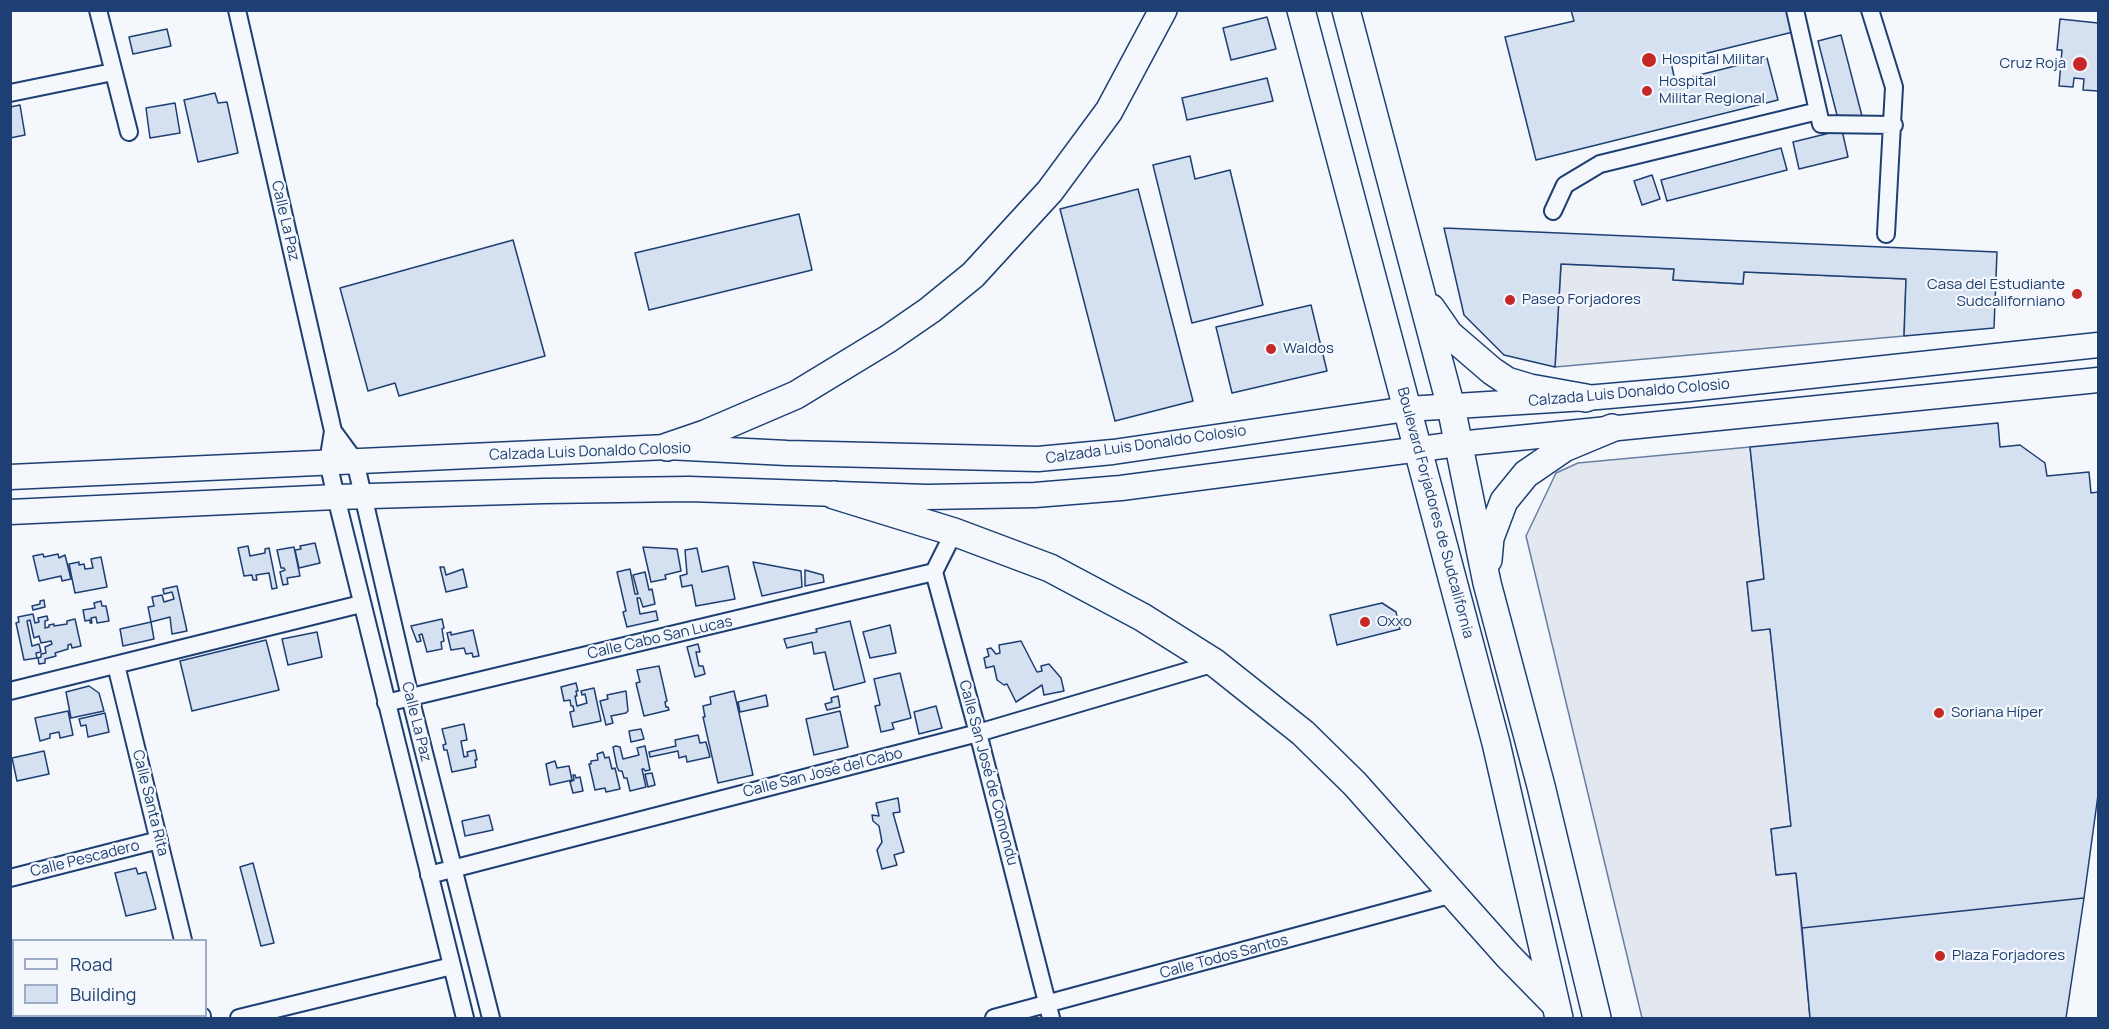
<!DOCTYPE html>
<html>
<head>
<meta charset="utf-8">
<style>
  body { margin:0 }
  #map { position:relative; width:2109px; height:1029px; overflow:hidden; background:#f4f7fb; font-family:Manrope,sans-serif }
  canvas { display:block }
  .frame { position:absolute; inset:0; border:12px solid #1d3f73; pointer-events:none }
  .legend { position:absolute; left:12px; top:939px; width:195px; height:78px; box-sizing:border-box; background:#f4f7fb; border:2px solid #9eadc5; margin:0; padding:8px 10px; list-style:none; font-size:18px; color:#1d3f73 }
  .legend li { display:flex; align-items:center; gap:12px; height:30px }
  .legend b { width:30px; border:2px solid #9eadc5 }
</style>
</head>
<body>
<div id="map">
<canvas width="2109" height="1029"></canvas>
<div class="frame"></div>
<ul class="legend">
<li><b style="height:8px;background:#f4f7fb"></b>Road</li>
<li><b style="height:16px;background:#d5e0f0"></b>Building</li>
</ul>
</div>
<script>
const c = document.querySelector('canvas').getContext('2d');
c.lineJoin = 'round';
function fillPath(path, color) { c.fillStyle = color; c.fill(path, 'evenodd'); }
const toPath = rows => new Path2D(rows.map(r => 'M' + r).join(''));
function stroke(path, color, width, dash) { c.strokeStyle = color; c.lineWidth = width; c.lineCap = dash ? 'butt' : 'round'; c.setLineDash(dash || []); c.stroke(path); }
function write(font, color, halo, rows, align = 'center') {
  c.font = font + ' Manrope,sans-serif'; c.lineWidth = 4.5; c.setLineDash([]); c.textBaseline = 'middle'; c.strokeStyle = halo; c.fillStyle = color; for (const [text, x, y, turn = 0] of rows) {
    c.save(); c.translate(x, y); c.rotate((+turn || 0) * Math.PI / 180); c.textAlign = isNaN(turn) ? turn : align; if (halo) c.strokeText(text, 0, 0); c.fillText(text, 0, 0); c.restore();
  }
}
const parking = toPath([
  [1561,264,1674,269,1673,280,1743,284,1744,272,1906,279,1904,336,1555,367,1561,264],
  [1750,447,1764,579,1747,582,1752,630,1770,629,1791,826,1771,829,1776,875,1796,873,1810,1018,1642,1018,1526,536,1556,473,1578,463,1750,447]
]);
fillPath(parking, '#e3e8f0');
stroke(parking, '#687fa3', 1.5);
const building = toPath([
  [1571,10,1787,10,1793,32,1671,62,1675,81,1767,58,1778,100,1536,160,1505,37,1574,21,1571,10],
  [1267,17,1276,49,1231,60,1223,28,1267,17],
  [2060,19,2098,23,2098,91,2083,90,2084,79,2074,78,2073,87,2059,86,2062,50,2057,50,2060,19],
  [167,29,171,46,133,54,129,37,167,29],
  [1841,35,1862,116,1839,123,1818,41,1841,35],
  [1267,78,1273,101,1187,120,1182,98,1267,78],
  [215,93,218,103,227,102,238,153,198,162,184,100,215,93],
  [175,103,180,133,150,138,146,108,175,103],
  [20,105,25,135,10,138,10,107,20,105],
  [1842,130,1848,157,1799,169,1793,142,1842,130],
  [1781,148,1787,170,1667,201,1661,180,1781,148],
  [1190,156,1195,179,1230,170,1263,305,1192,323,1153,165,1190,156],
  [1652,175,1660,199,1642,205,1634,181,1652,175],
  [1138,189,1193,401,1115,421,1060,209,1138,189],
  [799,214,812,270,649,310,635,253,799,214],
  [1444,228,1997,252,1994,328,1904,336,1906,279,1744,272,1743,284,1673,280,1674,269,1561,264,1555,367,1504,355,1464,315,1444,228],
  [513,240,545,356,399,396,395,383,368,391,340,288,513,240],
  [1311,305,1327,371,1232,393,1216,327,1311,305],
  [1998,423,2000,447,2020,445,2045,463,2047,476,2089,472,2091,493,2098,492,2098,795,2084,898,1802,928,1796,873,1776,875,1771,829,1791,826,1770,629,1752,631,1747,582,1764,579,1750,447,1998,423],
  [315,543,320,563,299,568,295,550,301,549,300,546,315,543],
  [248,546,250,556,265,553,265,549,269,548,277,588,272,589,269,573,256,575,257,580,253,580,252,575,244,576,238,548,248,546],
  [294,547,300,576,287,578,288,584,283,585,280,572,285,570,284,568,281,568,277,550,294,547],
  [643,547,677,549,681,571,665,575,666,579,651,582,643,547],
  [697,548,702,572,728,566,735,599,696,606,692,585,682,587,680,576,687,574,685,550,697,548],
  [43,554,44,557,58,554,59,558,65,555,71,579,62,581,61,576,39,581,33,556,43,554],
  [101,557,107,587,75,593,69,564,79,562,79,565,84,564,85,569,93,568,91,559,101,557],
  [753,562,801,571,802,587,762,596,753,562],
  [440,567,444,567,446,575,463,569,467,587,446,592,440,567],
  [630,569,635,594,638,594,633,575,645,572,649,590,652,589,655,604,643,607,640,598,637,598,640,614,656,611,658,620,627,627,623,612,626,611,617,572,630,569],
  [805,570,823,575,824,582,805,586,805,570],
  [177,586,187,631,172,634,170,617,151,622,148,607,154,606,152,597,162,595,164,602,174,599,172,592,164,594,163,589,177,586],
  [44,600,45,607,33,610,32,606,40,604,40,601,44,600],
  [101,601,102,606,106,606,109,621,97,623,96,617,91,618,92,623,90,623,90,620,85,621,83,610,95,608,94,603,101,601],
  [1382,603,1396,612,1400,629,1337,645,1330,615,1382,603],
  [33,614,35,623,39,622,38,618,47,616,48,620,45,621,45,628,49,627,49,625,54,624,54,626,67,624,67,621,75,619,81,646,72,648,71,644,68,645,68,649,55,653,56,656,45,659,45,663,39,664,38,658,41,657,41,654,46,653,45,647,52,644,51,641,41,643,39,636,34,638,30,620,27,621,32,646,39,644,41,652,36,653,37,658,24,660,16,623,19,622,18,617,33,614],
  [442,619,444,628,442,629,444,641,441,642,442,649,427,652,422,634,419,635,421,641,417,642,411,626,442,619],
  [850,621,865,682,834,690,825,652,814,654,812,642,787,648,784,639,817,632,816,629,850,621],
  [151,622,154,639,123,646,120,629,151,622],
  [890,625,896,653,870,658,863,632,890,625],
  [473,630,479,656,473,657,472,653,466,654,464,648,451,650,447,633,451,632,451,635,473,630],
  [317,632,322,657,288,665,282,639,317,632],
  [266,640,279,690,192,711,180,661,266,640],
  [1021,641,1037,672,1042,671,1041,666,1049,664,1061,678,1064,691,1044,695,1042,685,1016,702,1007,684,1004,685,997,680,994,666,986,668,984,658,989,656,987,649,991,648,996,654,1000,653,999,645,1021,641],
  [698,644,700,652,696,652,699,666,703,666,705,674,695,677,687,647,698,644],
  [659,666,667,701,665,702,666,707,668,707,669,710,644,716,636,683,640,682,637,670,659,666],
  [900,673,911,718,892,723,894,729,881,732,875,706,880,705,874,679,900,673],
  [576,683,578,691,576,691,577,696,575,696,577,706,587,703,585,694,582,695,581,691,594,688,601,721,573,727,570,712,574,711,573,706,571,706,570,700,564,701,561,687,576,683],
  [89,686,99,693,104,711,71,718,66,692,89,686],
  [626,691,628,711,626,713,611,716,613,723,606,725,600,701,608,699,607,695,626,691],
  [734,691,753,775,718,783,703,717,705,717,703,706,711,704,710,697,734,691],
  [766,695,768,706,740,712,738,702,766,695],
  [838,696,840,707,827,710,825,704,832,702,831,698,838,696],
  [936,706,942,728,919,734,914,712,936,706],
  [68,711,73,735,60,738,59,732,50,734,50,738,40,741,35,718,68,711],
  [840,711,848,747,814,755,806,719,840,711],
  [105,713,109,732,88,737,86,725,81,726,79,719,105,713],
  [464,724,467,740,461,741,464,757,468,756,467,752,475,750,477,760,475,760,476,767,452,772,447,750,444,750,443,745,446,744,442,729,464,724],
  [641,729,644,739,631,742,629,731,641,729],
  [698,735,700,743,706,742,710,757,687,762,686,756,679,758,678,751,650,757,649,752,676,746,675,740,698,735],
  [616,746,620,747,623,759,639,755,637,748,645,746,650,770,645,771,644,769,642,769,646,787,630,791,627,778,624,778,622,771,619,771,617,767,613,747,616,746],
  [44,751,49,774,17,781,12,758,44,751],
  [603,752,605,758,609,757,612,769,615,768,620,789,606,792,605,788,595,790,589,764,591,764,591,761,598,760,597,754,603,752],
  [555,761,557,768,569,766,572,780,550,785,546,764,555,761],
  [652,773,655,785,648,787,645,774,652,773],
  [573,775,575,775,576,778,580,777,583,791,573,793,570,782,574,780,573,775],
  [898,798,900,812,893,813,904,852,894,855,897,865,882,869,877,850,882,842,879,826,873,821,872,815,879,816,876,803,898,798],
  [489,815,493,830,465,836,462,821,489,815],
  [253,863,274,943,261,946,240,867,253,863],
  [136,868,138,874,146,872,156,909,126,916,115,873,136,868],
  [2084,898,2066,1018,1810,1018,1802,928,2084,898],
  [114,1016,139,1016,139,1017,115,1018,114,1016]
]);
fillPath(building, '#d5e0f0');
stroke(building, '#1d3f73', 1.5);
const minor = toPath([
  [98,10,129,132],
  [237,10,333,431,328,462,336,497,465,1018],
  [1795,10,1821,124,1894,125],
  [1870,10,1894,87,1886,234],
  [10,93,113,72],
  [1553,211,1565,185,1600,164,1818,111],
  [333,431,355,461,410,697,491,1018],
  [954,532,934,572,978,733,1051,1018],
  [116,665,183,940],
  [10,691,361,604],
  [386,703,934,572],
  [429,875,978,733,1215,663],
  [10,878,159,840],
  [202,1016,202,1018],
  [239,1018,452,966],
  [994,1018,1453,894]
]);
const secondary = toPath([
  [10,477,667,447,787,453,1038,459,1113,452,1407,409,1586,398,1689,389,2098,345],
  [10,512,336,497,544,491,689,489,927,497,1035,495,1121,488,1458,444,2098,380]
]);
const primary = toPath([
  [1301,10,1496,743,1559,1018],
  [1346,10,1451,407,1487,583,1541,786,1597,1018],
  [1431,308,1449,334,1492,371,1507,381,1530,388,1586,398],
  [667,447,705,434,796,395,888,339,930,310,973,275,1050,191,1109,111,1163,10],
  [834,495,954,532,1050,568,1142,617,1215,663,1303,733,1355,784,1508,956,1555,1004],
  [1488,560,1490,538,1504,501,1526,474,1564,448,1612,428]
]);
stroke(minor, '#1d3f73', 20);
stroke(secondary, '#1d3f73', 27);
stroke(primary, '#1d3f73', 30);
stroke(minor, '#f4f7fb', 16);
stroke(secondary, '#f4f7fb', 24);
stroke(primary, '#f4f7fb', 27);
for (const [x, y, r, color] of [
  [1649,60,8,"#c62828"],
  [2080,64,8,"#c62828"],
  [1647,91,6,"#c62828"],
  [2077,294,6,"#c62828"],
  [1510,300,6,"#c62828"],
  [1271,349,6,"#c62828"],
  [1365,622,6,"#c62828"],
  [1939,713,6,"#c62828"],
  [1940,956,6,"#c62828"]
]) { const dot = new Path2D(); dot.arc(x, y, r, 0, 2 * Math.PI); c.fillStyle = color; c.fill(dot); stroke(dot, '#f4f7fb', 2); }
write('15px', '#1d3f73', '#f4f7fb', [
  ["Hospital Militar",1662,60],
  ["Cruz Roja",2066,64,"right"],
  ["Hospital",1659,82],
  ["Militar Regional",1659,99],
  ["Casa del Estudiante",2065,285,"right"],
  ["Sudcaliforniano",2065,302,"right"],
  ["Paseo Forjadores",1522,300],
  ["Waldos",1283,349],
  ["Oxxo",1377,622],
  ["Soriana Híper",1951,713],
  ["Plaza Forjadores",1952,956]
], 'left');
write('15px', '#1d3f73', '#f4f7fb', [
  ["Calle La Paz",285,221,77],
  ["Calzada Luis Donaldo Colosio",1629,393,-5],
  ["Calzada Luis Donaldo Colosio",1146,445,-8],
  ["Calzada Luis Donaldo Colosio",590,452,-2],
  ["Boulevard Forjadores de Sudcalifornia",1435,513,75],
  ["Calle Cabo San Lucas",660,638,-13],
  ["Calle La Paz",416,722,76],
  ["Calle San José del Cabo",823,773,-14],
  ["Calle San José de Comondu",988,773,75],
  ["Calle Santa Rita",150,803,76],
  ["Calle Pescadero",85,859,-14],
  ["Calle Todos Santos",1224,957,-15]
]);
</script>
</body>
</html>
